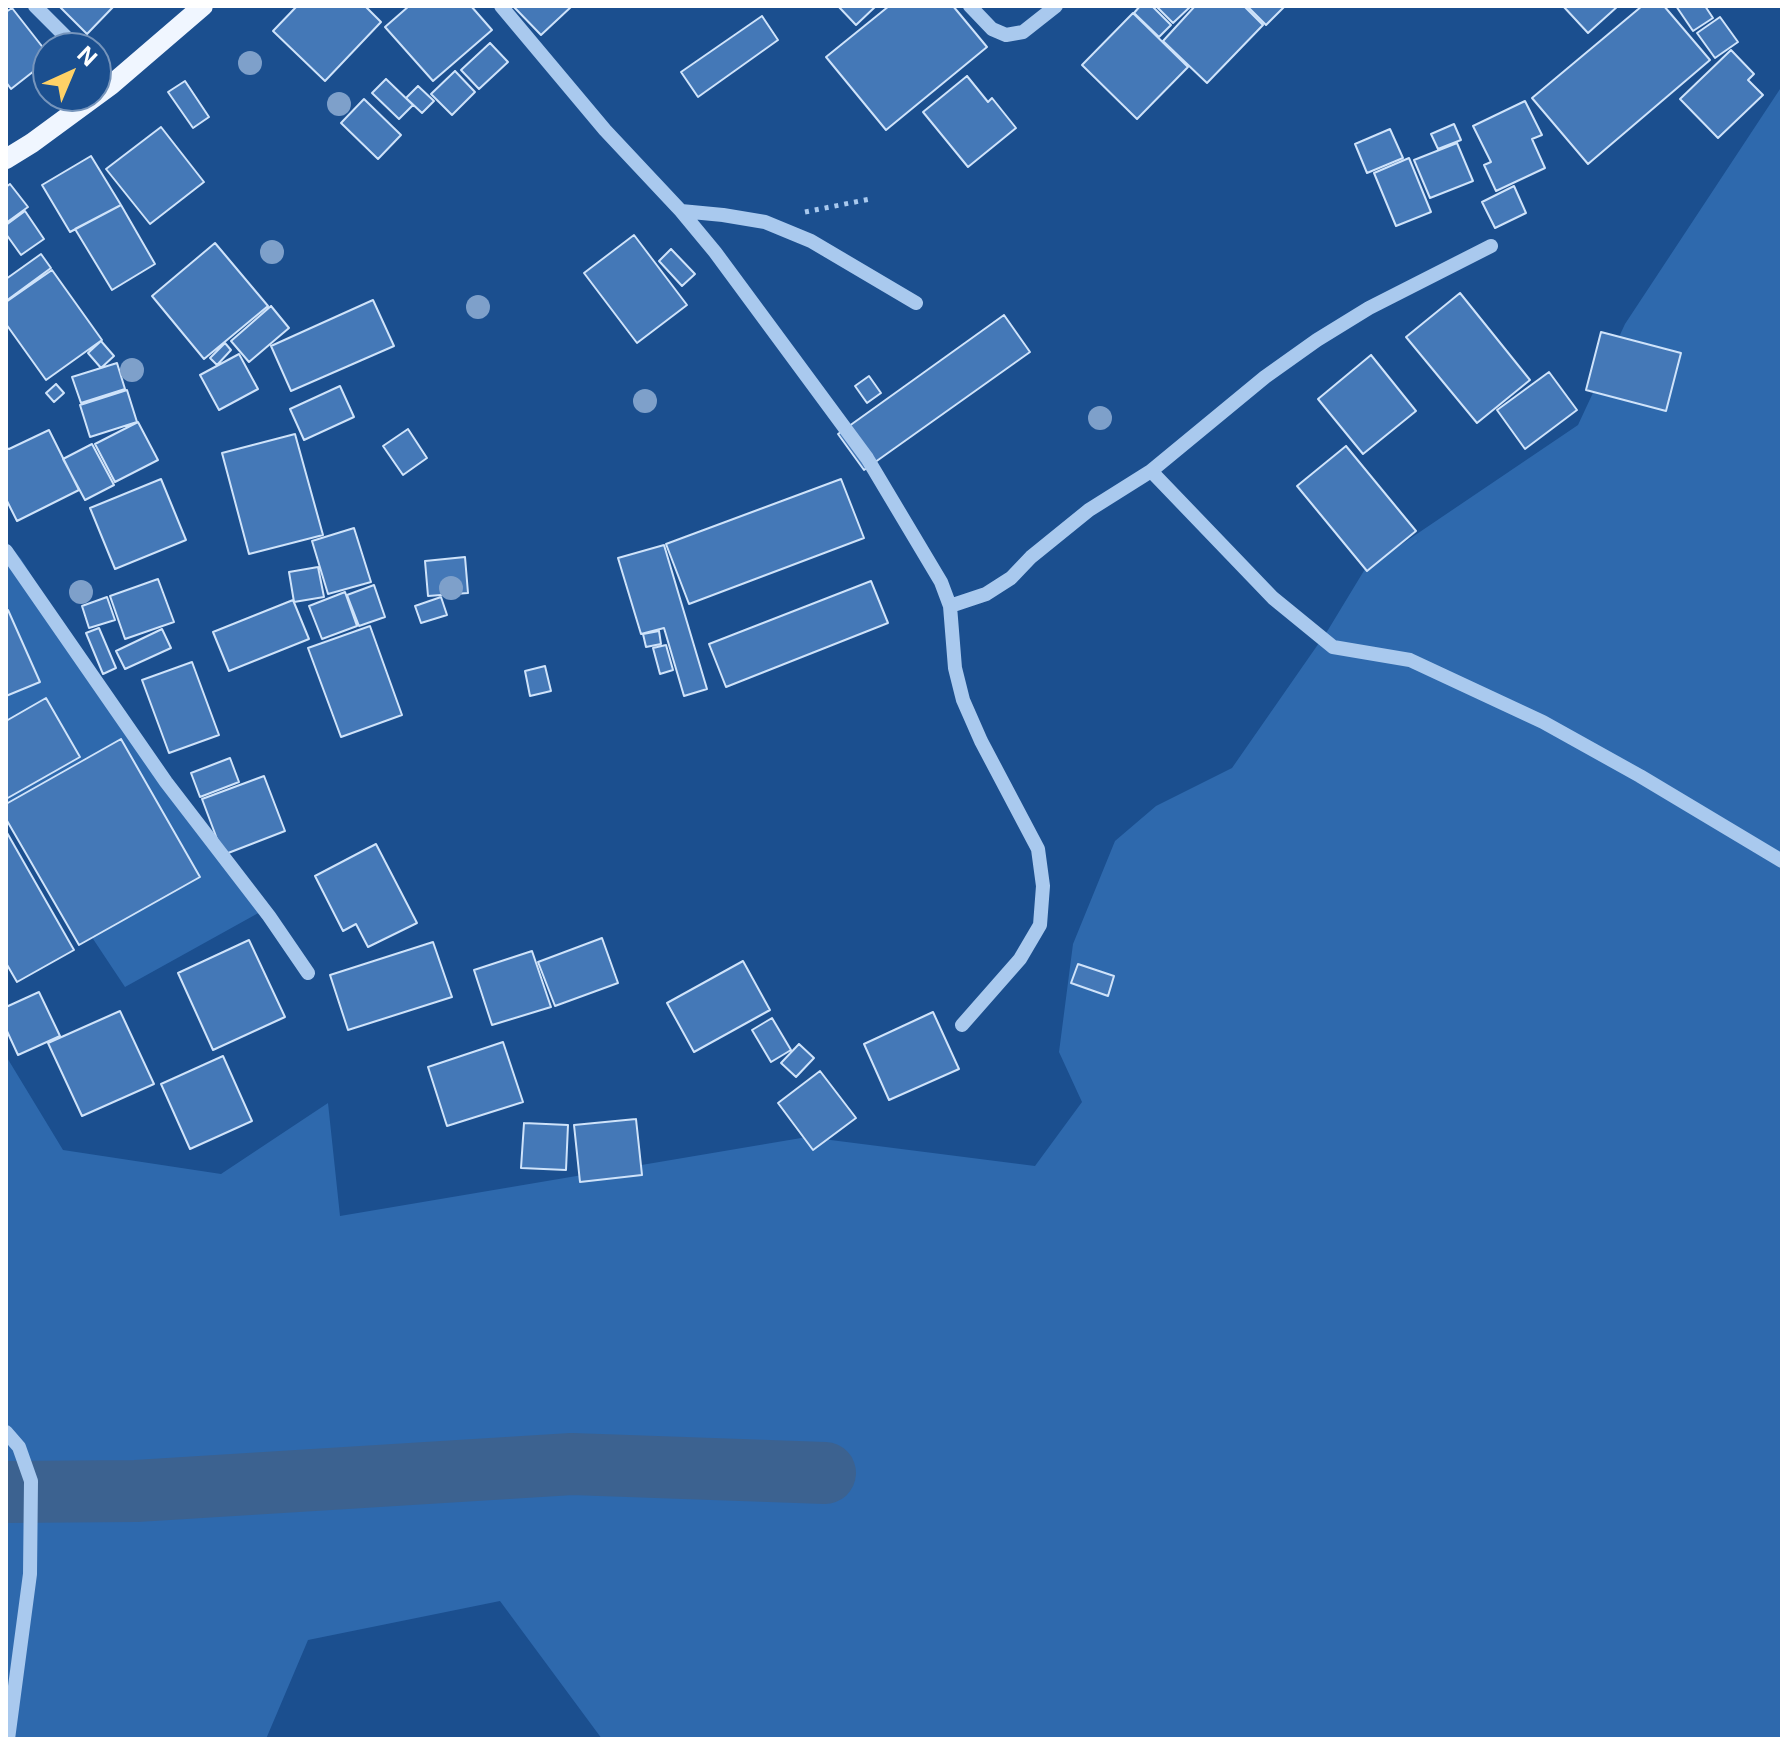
<!DOCTYPE html>
<html>
<head>
<meta charset="utf-8">
<style>
  body { margin:0 }
  #map { position:relative; width:1788px; height:1745px; overflow:hidden; background:#1b4f8f; font-family:Inter,sans-serif }
  canvas { display:block }
  .frame { position:absolute; inset:0; border:8px solid #fff; pointer-events:none }
  .north { position:absolute; left:32px; top:32px; width:80px; height:80px; box-sizing:border-box; background:#1b4f8f; border:2px solid #7695bc; border-radius:50%; rotate:44deg; font-size:22px; font-weight:700; line-height:32px; text-align:center; color:#fff }
  .north::after { content:''; display:block; margin:auto; width:28px; height:36px; background:#ffd166; clip-path:polygon(50% 0,100% 100%,50% 72%,0 100%) }
</style>
</head>
<body>
<div id="map">
<canvas width="1788" height="1745"></canvas>
<div class="frame"></div>
<div class="north">N</div>
</div>
<script>
const c = document.querySelector('canvas').getContext('2d');
c.lineJoin = 'round';
function fillPath(path, color) { c.fillStyle = color; c.fill(path, 'evenodd'); }
const toPath = rows => new Path2D(rows.map(r => 'M' + r).join(''));
function stroke(path, color, width, dash) { c.strokeStyle = color; c.lineWidth = width; c.lineCap = dash ? 'butt' : 'round'; c.setLineDash(dash || []); c.stroke(path); }
fillPath(toPath([
  [1782,86,1782,1739,602,1739,500,1601,308,1640,266,1739,6,1739,6,1056,63,1150,221,1174,328,1103,340,1216,807,1137,1035,1166,1082,1102,1059,1052,1073,944,1115,841,1156,806,1232,768,1328,630,1365,569,1578,425,1625,324],
  [6,541,21,559,159,777,262,911,125,987,6,808]
]), '#2e69ad');
stroke(toPath([
  [6,1492,136,1491,572,1464,825,1473]
]), '#3c6290', 62);
const building = toPath([
  [59,6,114,6,87,34,59,6],
  [297,6,365,6,381,22,325,81,273,31,297,6],
  [409,6,471,6,492,30,433,81,385,27,409,6],
  [513,6,572,6,541,35,513,6],
  [838,6,876,6,856,25,838,6],
  [889,6,953,6,987,47,886,130,826,57,889,6],
  [1140,6,1152,6,1171,25,1159,37,1134,13,1140,6],
  [1156,6,1191,6,1173,23,1156,6],
  [1195,6,1244,6,1263,25,1207,83,1163,41,1195,6],
  [1247,6,1285,6,1266,25,1247,6],
  [1563,6,1618,6,1588,33,1563,6],
  [1642,6,1664,6,1710,60,1588,164,1532,98,1642,6],
  [1676,6,1705,6,1713,18,1693,31,1676,6],
  [12,8,48,54,48,60,11,89,6,82,6,12,12,8],
  [1133,13,1188,67,1137,119,1082,65,1133,13],
  [762,16,778,40,698,97,681,72,762,16],
  [1720,17,1738,42,1715,58,1697,33,1720,17],
  [490,43,508,62,479,89,461,70,490,43],
  [1731,50,1754,74,1748,80,1763,95,1718,138,1680,99,1731,50],
  [455,71,475,92,452,115,431,94,455,71],
  [967,76,988,102,992,98,1016,128,968,167,923,112,967,76],
  [386,79,413,105,399,119,372,93,386,79],
  [185,81,209,117,193,128,168,92,185,81],
  [418,86,434,101,422,113,406,98,418,86],
  [364,99,401,135,378,159,341,123,364,99],
  [1525,101,1542,135,1532,139,1545,168,1496,191,1484,165,1491,162,1473,126,1525,101],
  [1454,124,1461,140,1438,149,1431,134,1454,124],
  [161,127,204,182,150,224,106,169,161,127],
  [1390,129,1403,158,1367,173,1355,144,1390,129],
  [1457,143,1473,181,1430,198,1414,160,1457,143],
  [91,156,121,205,70,232,42,185,91,156],
  [1409,158,1431,212,1396,226,1374,173,1409,158],
  [10,184,28,207,6,223,6,187,10,184],
  [1514,186,1526,213,1495,228,1482,202,1514,186],
  [121,205,155,264,112,290,75,229,121,205],
  [25,211,44,239,21,255,6,234,6,225,25,211],
  [634,235,687,305,637,343,584,273,634,235],
  [215,243,268,306,204,359,152,296,215,243],
  [671,249,695,274,682,286,659,261,671,249],
  [41,254,51,268,6,301,6,279,41,254],
  [52,270,102,340,46,380,6,324,6,302,52,270],
  [1460,293,1530,380,1477,423,1406,337,1460,293],
  [373,300,394,346,291,391,271,346,373,300],
  [271,306,289,328,249,362,231,341,271,306],
  [1004,315,1030,352,864,470,838,434,1004,315],
  [1601,332,1681,353,1666,411,1586,390,1601,332],
  [101,341,114,356,101,368,88,353,101,341],
  [225,343,231,350,217,365,210,358,225,343],
  [239,354,258,389,219,410,200,375,239,354],
  [1371,355,1416,411,1363,454,1318,399,1371,355],
  [117,363,125,389,81,403,72,377,117,363],
  [1549,372,1577,410,1525,449,1497,410,1549,372],
  [869,376,881,393,867,403,855,386,869,376],
  [56,384,64,393,54,402,46,393,56,384],
  [340,386,354,417,304,440,290,409,340,386],
  [127,390,137,422,90,437,80,405,127,390],
  [138,422,158,460,115,482,95,444,138,422],
  [408,429,427,458,403,475,383,446,408,429],
  [49,430,79,490,17,521,6,499,6,448,9,449,49,430],
  [295,434,323,535,249,554,222,453,295,434],
  [92,444,114,485,85,500,63,459,92,444],
  [1346,446,1416,531,1367,571,1297,486,1346,446],
  [161,479,186,540,115,569,90,508,161,479],
  [841,479,864,538,689,604,666,544,841,479],
  [354,528,371,582,328,594,312,541,354,528],
  [664,545,707,689,684,696,664,628,641,634,618,558,664,545],
  [465,557,468,593,428,596,425,561,465,557],
  [318,567,324,597,294,602,289,572,318,567],
  [158,579,174,622,125,639,110,596,158,579],
  [871,581,888,623,726,687,709,644,871,581],
  [374,585,385,617,359,626,347,595,374,585],
  [345,592,357,626,322,639,309,606,345,592],
  [107,597,115,620,89,628,82,606,107,597],
  [441,597,447,615,421,623,415,606,441,597],
  [293,600,309,639,229,671,213,632,293,600],
  [8,610,40,682,6,696,6,611,8,610],
  [370,626,402,715,341,737,308,648,370,626],
  [99,628,116,668,103,674,86,633,99,628],
  [162,629,171,648,125,669,116,651,162,629],
  [659,631,661,644,646,647,643,634,659,631],
  [666,645,673,670,660,674,653,648,666,645],
  [192,662,219,735,169,753,142,680,192,662],
  [545,666,551,691,530,696,525,671,545,666],
  [46,698,80,757,6,799,6,721,46,698],
  [121,739,200,877,79,945,6,819,6,804,121,739],
  [230,758,239,782,200,797,191,773,230,758],
  [264,776,285,831,223,855,202,799,264,776],
  [6,831,74,950,17,982,6,963,6,831],
  [376,844,417,923,368,947,356,924,343,931,315,876,376,844],
  [602,938,618,983,555,1006,538,962,602,938],
  [249,940,285,1017,213,1050,178,973,249,940],
  [433,942,452,997,348,1030,330,975,433,942],
  [532,951,551,1007,492,1025,474,970,532,951],
  [743,961,770,1010,694,1052,667,1003,743,961],
  [1078,964,1114,976,1108,996,1071,983,1078,964],
  [39,992,60,1036,18,1055,6,1029,6,1007,39,992],
  [120,1011,154,1084,82,1116,48,1043,120,1011],
  [933,1012,959,1069,889,1100,864,1044,933,1012],
  [772,1018,791,1050,771,1062,752,1030,772,1018],
  [503,1042,523,1102,447,1126,428,1067,503,1042],
  [799,1044,814,1058,796,1077,781,1063,799,1044],
  [223,1056,252,1121,190,1149,161,1084,223,1056],
  [820,1071,856,1118,813,1150,778,1103,820,1071],
  [636,1119,642,1175,580,1182,574,1125,636,1119],
  [524,1123,568,1125,566,1170,521,1168,524,1123]
]);
fillPath(building, '#4478b7');
stroke(building, '#cfe3fa', 2);
stroke(toPath([
  [805,212,870,199]
]), '#a9c9ee', 5, [4, 6]);
stroke(toPath([
  [35,6,77,48],
  [501,6,605,130,681,211,715,252,867,458,941,582,950,606,955,668,963,700,981,741,1038,849,1043,886,1040,925,1020,959,962,1025],
  [970,6,992,29,1006,35,1023,32,1056,6],
  [96,69,111,85],
  [681,211,723,215,765,222,811,241,916,303],
  [1151,471,1273,598,1333,647,1410,660,1543,722,1640,776,1782,861],
  [6,551,166,782,269,916,308,973],
  [950,606,986,594,1011,578,1031,557,1089,510,1151,471,1265,377,1317,340,1369,308,1491,246],
  [6,1432,19,1447,31,1481,30,1574,8,1739]
]), '#a9c9ee', 14);
stroke(toPath([
  [6,159,32,143,111,85,203,6]
]), '#f0f6ff', 20);
c.fillStyle = '#7ea0ca';
for (const [x, y] of [
  [250,63],
  [339,104],
  [272,252],
  [478,307],
  [132,370],
  [645,401],
  [1100,418],
  [451,588],
  [81,592]
]) { c.beginPath(); c.arc(x, y, 12, 0, 2 * Math.PI); c.fill(); }
</script>
</body>
</html>
